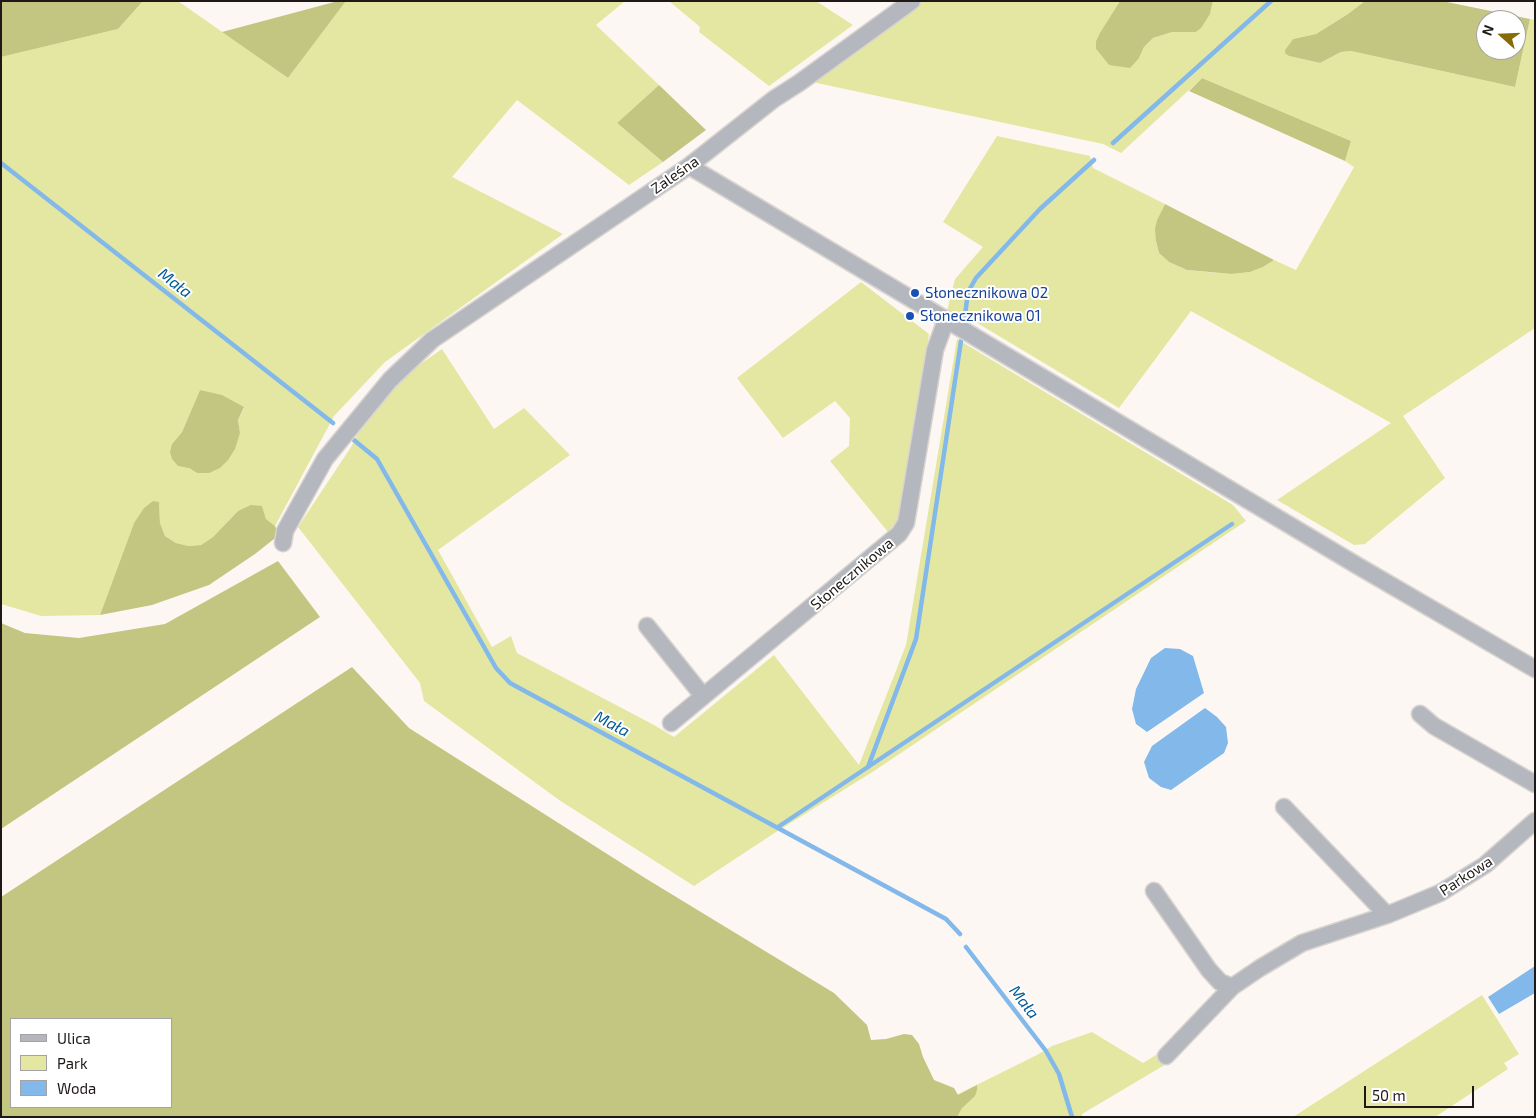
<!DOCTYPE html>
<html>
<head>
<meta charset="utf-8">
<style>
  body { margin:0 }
  #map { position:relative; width:1536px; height:1118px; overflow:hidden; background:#fdf7f3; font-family:"Exo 2",sans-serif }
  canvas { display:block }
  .frame { position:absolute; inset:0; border:2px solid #1e1916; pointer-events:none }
  .legend { position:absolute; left:10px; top:1018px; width:162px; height:90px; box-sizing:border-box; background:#fff; border:1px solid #a5a3a2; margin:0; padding:6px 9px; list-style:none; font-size:15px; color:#1e1916 }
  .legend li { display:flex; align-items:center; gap:10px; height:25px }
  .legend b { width:25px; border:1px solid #a5a3a2 }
  .north { position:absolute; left:1476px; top:10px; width:50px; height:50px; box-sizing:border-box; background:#fff; border:1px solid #a5a3a2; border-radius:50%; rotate:290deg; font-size:14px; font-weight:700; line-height:20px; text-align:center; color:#1e1916 }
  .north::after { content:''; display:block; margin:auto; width:18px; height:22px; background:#886b09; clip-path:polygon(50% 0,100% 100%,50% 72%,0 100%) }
  .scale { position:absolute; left:1364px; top:1086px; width:110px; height:22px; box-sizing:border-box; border:2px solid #1e1916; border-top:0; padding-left:6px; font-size:15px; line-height:18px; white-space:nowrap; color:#1e1916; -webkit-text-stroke:4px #fff; paint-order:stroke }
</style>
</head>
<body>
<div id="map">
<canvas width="1536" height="1118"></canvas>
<div class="frame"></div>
<ul class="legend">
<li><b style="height:6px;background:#b4b8be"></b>Ulica</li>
<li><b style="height:14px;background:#e4e7a2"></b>Park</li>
<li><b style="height:14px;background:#83b8ea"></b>Woda</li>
</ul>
<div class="north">N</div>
<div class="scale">50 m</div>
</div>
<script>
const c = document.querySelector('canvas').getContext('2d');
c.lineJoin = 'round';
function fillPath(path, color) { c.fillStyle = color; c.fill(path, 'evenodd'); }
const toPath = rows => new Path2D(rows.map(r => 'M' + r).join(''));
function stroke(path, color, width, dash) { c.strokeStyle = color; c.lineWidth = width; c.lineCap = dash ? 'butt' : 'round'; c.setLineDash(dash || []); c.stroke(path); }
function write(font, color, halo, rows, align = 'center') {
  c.font = font + ' "Exo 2",sans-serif'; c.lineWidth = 4; c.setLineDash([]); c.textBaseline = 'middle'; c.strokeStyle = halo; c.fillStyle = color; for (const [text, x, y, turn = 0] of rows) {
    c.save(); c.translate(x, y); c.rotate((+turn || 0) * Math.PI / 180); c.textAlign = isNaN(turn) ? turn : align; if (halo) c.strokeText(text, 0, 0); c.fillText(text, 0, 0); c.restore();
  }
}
fillPath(toPath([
  [143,1,178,1,288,78,346,1,625,1,596,25,659,85,617,123,663,162,629,185,517,100,452,177,563,234,385,362,334,416,275,526,266,519,262,506,238,511,213,537,201,545,189,546,176,543,165,536,160,523,159,502,134,523,100,615,41,616,1,604,1,57,118,29],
  [200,390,244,408,238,420,240,433,197,473,189,468,172,444,182,432],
  [669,1,816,1,853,25,769,86,699,32,700,27],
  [922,1,1120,1,1096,41,1096,49,1109,65,1139,58,1144,47,1153,38,1172,32,1196,32,1210,14,1213,1,1365,1,1348,14,1316,34,1293,39,1285,50,1289,56,1320,63,1341,52,1351,51,1515,87,1530,19,1535,20,1535,328,1403,416,1445,478,1365,544,1354,545,1277,500,1391,423,1191,311,1119,408,969,318,967,324,947,311,955,279,983,247,943,222,997,136,1090,156,1093,168,1165,204,1157,220,1156,241,1159,253,1169,262,1187,270,1206,272,1232,274,1250,272,1263,267,1274,260,1296,270,1354,167,1345,161,1351,141,1202,78,1121,153,1103,144,812,82],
  [861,282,929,334,903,504,897,521,888,532,830,461,849,446,850,418,835,401,783,438,737,378],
  [957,339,1233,505,1246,521,874,771,776,832,694,886,559,800,424,701,420,683,298,527,351,447,357,435,406,374,442,349,494,429,524,408,570,455,438,550,492,647,511,636,517,653,654,725,674,737,774,655,859,765,906,645],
  [1482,995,1519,1054,1504,1063,1508,1069,1435,1117,1293,1117],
  [1092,1032,1143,1063,1159,1053,1173,1060,1082,1114,1082,1117,920,1117,918,1114,1037,1055,1052,1046]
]), '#e4e7a2');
fillPath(toPath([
  [1,1,143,1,118,29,1,57],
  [338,1,346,1,288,78,222,32],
  [1120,1,1213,1,1210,14,1201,28,1196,32,1172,32,1153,38,1144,47,1139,58,1130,68,1109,65,1096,49,1096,41,1100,33],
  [1365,1,1442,1,1530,19,1515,87,1351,51,1341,52,1320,63,1289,56,1285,53,1285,50,1293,39,1316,34,1348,14],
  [1486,20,1516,20,1516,50,1486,50],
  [1202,78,1351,141,1345,161,1189,91],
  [659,85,706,130,663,162,617,123],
  [1165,204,1274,260,1263,267,1250,272,1232,274,1187,270,1169,262,1159,253,1156,241,1155,229,1157,220],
  [200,390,222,395,244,407,238,420,240,433,235,449,228,460,220,468,209,473,197,473,189,468,178,466,172,459,170,452,172,444,182,432],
  [153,501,159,502,160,523,165,536,176,543,189,546,201,545,213,537,238,511,251,505,262,506,266,519,275,526,279,535,255,554,209,585,152,605,100,615,134,523,144,508],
  [278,561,320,617,1,829,1,623,25,633,79,638,165,624],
  [352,667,409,728,645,878,834,993,867,1025,871,1040,886,1039,904,1034,912,1035,919,1044,923,1057,934,1080,954,1088,958,1095,977,1085,977,1090,975,1096,962,1108,957,1117,1,1117,1,897],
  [171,1019,171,1107,11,1107,11,1019]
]), '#c3c681');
fillPath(toPath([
  [1165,648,1180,649,1193,656,1204,693,1147,732,1136,724,1132,709,1136,689,1151,658],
  [1205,708,1217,717,1226,727,1228,743,1224,753,1171,790,1161,787,1149,778,1144,762,1152,746],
  [1535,966,1535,993,1499,1014,1488,997]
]), '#83b8ea');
stroke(toPath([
  [1113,143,1271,1],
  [1,163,333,423],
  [965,315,968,292,976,278,1040,209,1094,160],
  [349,436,377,459,496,668,510,683,946,919,960,934],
  [868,767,916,639,961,341],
  [778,827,1232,524],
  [966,947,1046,1051,1059,1074,1072,1117]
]), '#83b8ea', 4.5);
const street = toPath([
  [689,166,1358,566,1535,669],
  [283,543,285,531,325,459,390,380,432,340,689,166,774,99,799,83,912,1],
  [647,626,703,696],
  [1420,714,1434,726,1535,784],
  [671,723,899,534,906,523,935,350,946,320],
  [1284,807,1387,915],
  [1154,891,1209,970,1220,982,1232,987],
  [1166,1056,1232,987,1260,968,1302,943,1387,915,1440,893,1485,865,1535,821]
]);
stroke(street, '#d9d3d0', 19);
stroke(street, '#b4b8be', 16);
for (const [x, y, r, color] of [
  [915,293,5,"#1a4fb4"],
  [910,316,5,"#1a4fb4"]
]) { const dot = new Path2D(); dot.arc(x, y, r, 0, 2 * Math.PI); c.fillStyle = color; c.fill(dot); stroke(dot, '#fff', 2); }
write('15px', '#1e1916', '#fff', [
  ["Zaleśna",675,175,-35],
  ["Słonecznikowa",852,574,-40],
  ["Parkowa",1466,876,-33]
]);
write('15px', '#164399', '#fff', [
  ["Słonecznikowa 02",925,293],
  ["Słonecznikowa 01",920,316]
], 'left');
write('italic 16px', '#005b96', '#fff', [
  ["Mała",175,283,38],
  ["Mała",612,724,28],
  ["Mała",1024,1002,52]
]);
</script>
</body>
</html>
